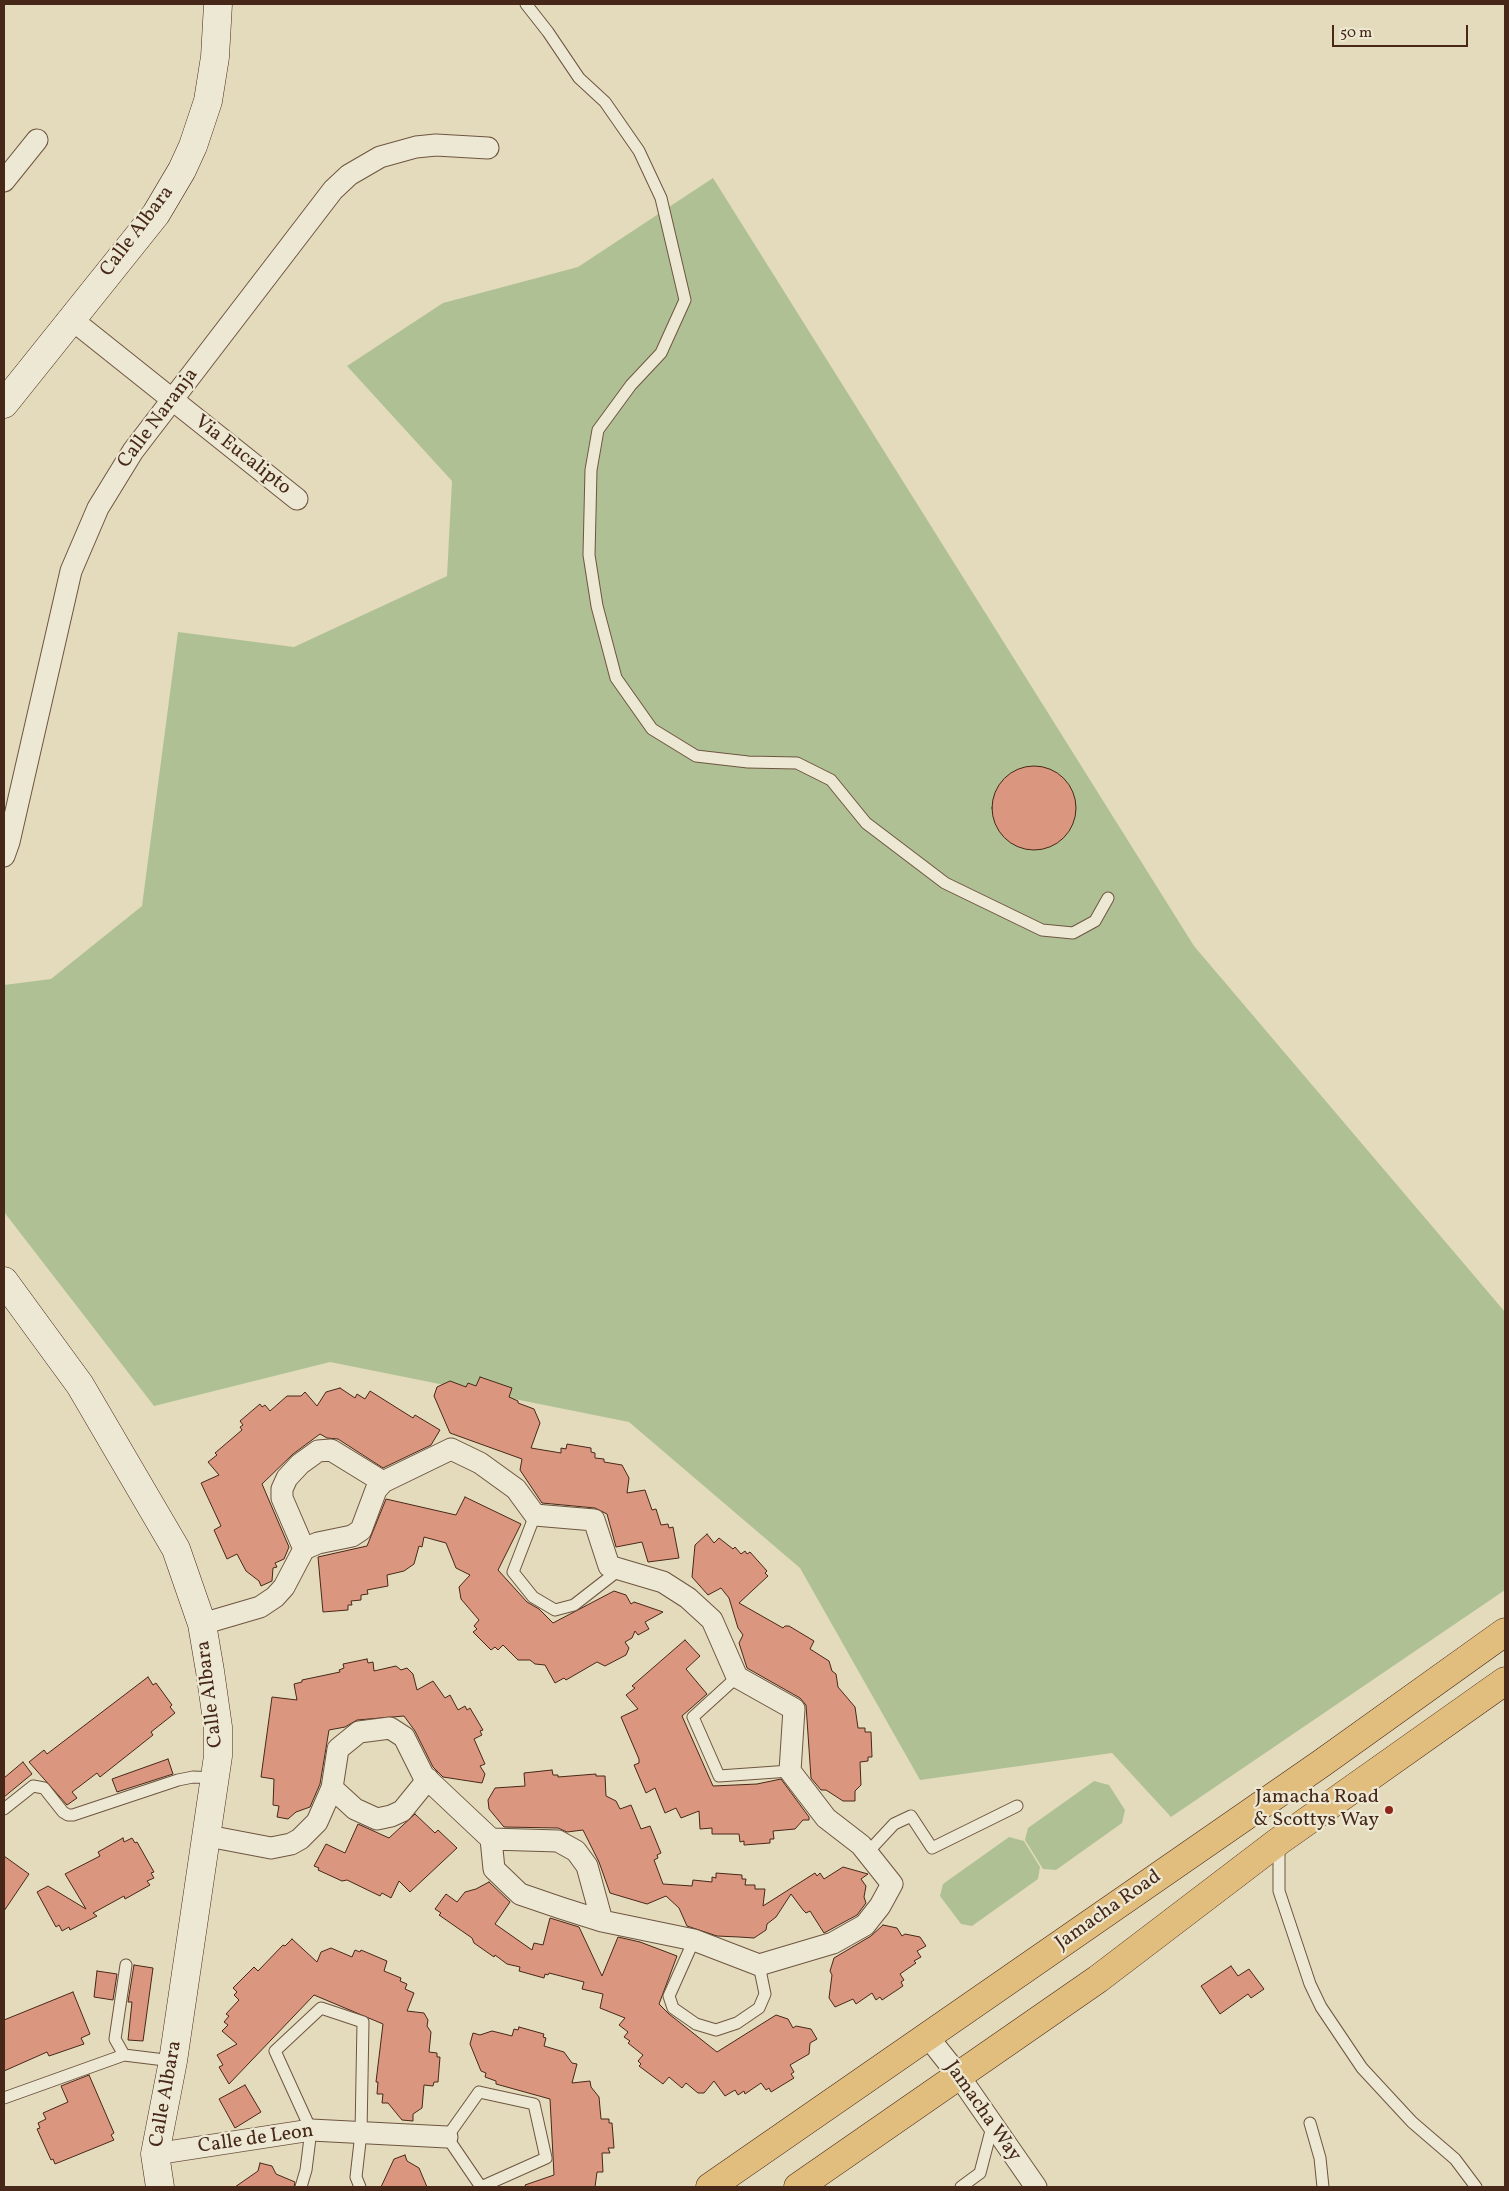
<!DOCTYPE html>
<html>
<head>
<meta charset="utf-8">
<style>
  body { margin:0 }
  #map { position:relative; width:1509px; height:2191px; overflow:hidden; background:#e4dbbc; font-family:Vollkorn,serif }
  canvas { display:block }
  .frame { position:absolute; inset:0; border:5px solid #472818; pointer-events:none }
  .scale { position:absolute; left:1332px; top:25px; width:136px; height:22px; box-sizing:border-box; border:2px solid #472818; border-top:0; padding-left:6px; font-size:15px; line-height:18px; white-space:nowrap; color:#472818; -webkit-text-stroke:4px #ede8d3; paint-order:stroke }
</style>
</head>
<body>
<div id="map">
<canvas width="1509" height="2191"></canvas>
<div class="frame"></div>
<div class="scale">50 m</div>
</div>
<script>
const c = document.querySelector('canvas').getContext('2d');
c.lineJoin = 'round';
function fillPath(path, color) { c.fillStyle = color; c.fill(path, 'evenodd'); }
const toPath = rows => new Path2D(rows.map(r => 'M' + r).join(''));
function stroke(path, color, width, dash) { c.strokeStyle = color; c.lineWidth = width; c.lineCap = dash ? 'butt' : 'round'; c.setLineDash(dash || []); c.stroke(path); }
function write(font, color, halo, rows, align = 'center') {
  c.font = font + ' Vollkorn,serif'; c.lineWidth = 4.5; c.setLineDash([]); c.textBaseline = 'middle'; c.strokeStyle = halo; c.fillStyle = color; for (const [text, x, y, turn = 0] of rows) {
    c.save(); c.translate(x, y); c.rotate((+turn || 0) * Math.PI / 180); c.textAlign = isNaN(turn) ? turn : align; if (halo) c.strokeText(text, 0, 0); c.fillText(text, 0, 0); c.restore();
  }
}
fillPath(toPath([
  [713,178,1194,946,1505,1312,1505,1590,1171,1817,1112,1753,920,1780,800,1568,629,1422,330,1362,154,1406,4,1212,4,985,51,979,142,906,178,632,294,647,447,576,452,481,347,366,443,303,578,267],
  [1094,1781,1109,1785,1125,1810,1122,1823,1056,1870,1043,1869,1025,1840,1028,1828],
  [1009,1837,1024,1841,1040,1867,1038,1879,972,1926,961,1924,940,1896,943,1884]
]), '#afc194');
const building = toPath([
  '992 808a42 42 0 1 1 84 0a42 42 0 1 1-84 0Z',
  [480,1377,512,1388,509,1397,518,1401,518,1403,534,1409,540,1423,531,1448,561,1453,561,1448,566,1449,567,1444,591,1448,591,1452,595,1453,595,1458,604,1459,604,1462,622,1465,629,1478,627,1493,645,1490,652,1510,656,1509,661,1525,668,1524,669,1528,673,1527,679,1558,648,1562,642,1542,616,1547,607,1514,595,1508,542,1503,520,1470,522,1459,450,1433,434,1396,437,1387,450,1381,466,1387,468,1383,476,1386,480,1377],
  [340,1388,355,1398,357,1394,365,1399,370,1391,413,1418,415,1415,440,1430,431,1445,383,1468,338,1439,327,1438,320,1434,293,1454,262,1484,289,1547,284,1559,275,1563,277,1567,273,1568,272,1581,261,1586,259,1581,246,1571,237,1554,227,1559,214,1530,221,1526,201,1483,219,1475,208,1462,217,1455,215,1453,242,1430,240,1427,243,1425,240,1421,260,1404,262,1407,265,1405,270,1411,287,1396,301,1396,305,1392,317,1406,326,1392,340,1388],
  [465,1497,521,1524,498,1570,527,1602,539,1609,553,1623,614,1591,626,1595,631,1604,634,1602,663,1612,645,1622,649,1629,638,1635,635,1631,632,1638,625,1642,629,1648,626,1655,605,1666,597,1662,566,1680,564,1678,555,1683,545,1665,535,1664,530,1660,518,1660,503,1645,498,1650,495,1647,491,1650,473,1632,477,1629,474,1626,479,1620,461,1599,459,1587,470,1575,456,1568,446,1543,424,1537,422,1547,419,1546,414,1564,404,1571,387,1575,388,1586,367,1590,368,1594,361,1595,361,1600,351,1601,352,1605,348,1605,348,1610,323,1612,318,1557,367,1546,386,1499,456,1515,465,1497],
  [707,1534,714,1543,719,1538,733,1549,735,1547,741,1554,745,1551,747,1554,750,1552,767,1571,765,1573,768,1576,739,1603,783,1628,785,1626,789,1626,814,1641,810,1649,829,1661,832,1671,836,1674,838,1687,855,1707,858,1728,865,1728,865,1732,871,1732,872,1757,868,1757,868,1761,860,1762,861,1785,855,1791,855,1801,843,1801,826,1790,821,1790,811,1778,806,1705,800,1698,747,1668,739,1643,743,1635,738,1628,729,1598,721,1588,708,1595,692,1577,695,1545,707,1534],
  [685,1640,700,1656,686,1669,707,1694,682,1716,713,1786,757,1784,781,1779,809,1817,809,1820,803,1820,795,1829,773,1831,774,1839,770,1839,770,1843,744,1845,744,1841,740,1842,739,1834,712,1834,712,1828,700,1829,699,1811,681,1818,676,1808,665,1813,655,1788,646,1793,634,1765,639,1763,639,1759,621,1717,638,1709,626,1695,635,1688,632,1686,685,1640],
  [367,1659,368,1663,373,1662,374,1671,396,1666,401,1670,407,1668,413,1674,417,1690,433,1681,445,1698,450,1695,458,1710,465,1706,467,1710,470,1708,483,1730,480,1731,482,1735,474,1739,485,1764,480,1766,485,1774,482,1783,443,1777,433,1767,415,1731,404,1716,357,1720,345,1727,329,1730,320,1784,310,1807,296,1812,288,1819,277,1817,279,1806,273,1805,274,1779,261,1777,272,1697,297,1700,294,1684,302,1682,302,1680,340,1672,339,1670,344,1668,343,1664,367,1659],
  [148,1677,153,1685,156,1683,172,1705,170,1707,175,1713,151,1732,153,1735,100,1777,97,1773,72,1792,77,1798,67,1805,29,1762,44,1750,47,1754,148,1677],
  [168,1759,173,1774,117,1792,112,1779,168,1759],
  [23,1762,32,1774,4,1797,4,1778,23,1762],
  [552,1770,553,1775,558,1775,558,1777,596,1774,596,1776,605,1776,606,1796,616,1801,620,1809,631,1805,641,1829,650,1826,661,1853,657,1855,658,1858,654,1860,663,1884,692,1886,693,1880,712,1882,712,1877,716,1878,716,1873,742,1875,742,1879,746,1879,745,1885,755,1885,755,1889,765,1889,763,1906,815,1873,817,1876,820,1873,824,1879,843,1867,868,1874,861,1879,866,1886,864,1897,866,1903,857,1915,824,1933,810,1911,806,1913,803,1910,791,1894,776,1917,767,1924,766,1930,754,1938,739,1937,717,1936,687,1926,679,1908,666,1896,647,1904,610,1893,599,1862,583,1830,567,1832,558,1828,504,1827,489,1809,488,1800,495,1788,525,1786,524,1773,552,1770],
  [415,1814,435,1833,438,1830,457,1848,410,1892,399,1881,391,1898,382,1893,380,1896,347,1880,342,1881,318,1870,319,1868,314,1866,326,1844,345,1853,358,1824,389,1838,415,1814],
  [123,1838,124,1842,132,1838,135,1843,137,1842,154,1872,151,1873,154,1878,147,1881,150,1885,125,1899,124,1896,93,1913,97,1916,70,1930,69,1927,62,1931,59,1925,56,1927,37,1892,48,1886,86,1909,65,1874,100,1856,98,1852,123,1838],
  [4,1856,29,1874,4,1911,4,1856],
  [489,1882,510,1902,495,1924,532,1950,534,1943,543,1945,550,1918,579,1927,602,1976,618,1937,640,1942,677,1956,659,2004,669,2014,717,2052,776,2015,788,2019,793,2028,796,2026,811,2029,817,2039,810,2043,809,2054,790,2065,794,2072,791,2074,794,2078,771,2092,769,2088,766,2090,761,2083,745,2094,744,2091,738,2095,735,2090,725,2096,714,2081,704,2093,698,2093,686,2083,682,2088,669,2077,663,2084,639,2066,641,2064,638,2061,643,2055,628,2043,630,2041,624,2037,628,2032,619,2025,625,2018,600,2008,603,1994,582,1989,584,1982,549,1973,548,1975,545,1974,544,1978,519,1971,520,1967,507,1964,495,1955,494,1957,474,1943,472,1938,439,1915,441,1913,435,1909,446,1894,457,1902,465,1892,476,1889,489,1882],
  [883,1925,897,1928,902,1936,905,1934,920,1937,926,1946,917,1951,921,1957,914,1961,916,1963,900,1974,904,1980,901,1982,903,1986,882,2000,880,1997,876,2000,872,1993,856,2004,853,1999,835,2007,829,1998,832,1975,830,1971,834,1958,871,1936,883,1925],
  [292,1939,317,1962,321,1952,331,1948,352,1957,355,1950,360,1952,361,1950,387,1961,384,1971,401,1978,400,1981,407,1984,405,1989,414,1993,407,2011,424,2013,428,2020,427,2026,431,2032,429,2052,437,2053,437,2057,440,2057,438,2082,434,2082,433,2086,424,2085,422,2108,413,2114,413,2121,402,2120,388,2103,382,2103,383,2094,377,2094,378,2082,376,2082,383,2024,314,1995,229,2084,219,2067,223,2065,217,2055,237,2044,222,2031,228,2025,224,2022,229,2016,226,2014,239,2000,234,1995,237,1992,233,1988,254,1967,258,1971,283,1945,285,1946,292,1939],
  [134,1965,153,1968,143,2041,128,2040,132,2002,128,2002,134,1965],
  [1231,1966,1238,1976,1249,1969,1264,1989,1251,1998,1248,1994,1220,2014,1201,1986,1231,1966],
  [97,1971,117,1974,113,2000,94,1997,97,1971],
  [73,1992,90,2034,81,2038,84,2044,49,2056,47,2052,4,2071,4,2020,73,1992],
  [519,2027,544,2034,543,2037,546,2038,544,2046,564,2052,572,2063,577,2064,572,2083,590,2081,591,2087,599,2097,601,2119,609,2119,609,2123,612,2123,614,2148,608,2148,610,2153,602,2153,603,2172,597,2172,595,2187,526,2187,525,2185,554,2175,550,2099,496,2084,496,2081,485,2077,486,2073,481,2071,470,2044,473,2033,480,2035,492,2031,512,2036,514,2029,518,2030,519,2027],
  [89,2075,114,2133,111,2135,114,2140,55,2164,53,2159,51,2160,37,2129,40,2128,38,2123,46,2119,43,2113,68,2102,61,2086,89,2075],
  [245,2085,261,2112,235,2128,219,2099,245,2085],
  [405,2155,407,2161,419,2168,427,2187,381,2187,394,2159,405,2155],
  [260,2163,272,2166,276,2174,295,2182,294,2187,235,2187,258,2171,260,2163]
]);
fillPath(building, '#db967f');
stroke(building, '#472818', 1);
const lane = toPath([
  [526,4,548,32,579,78,605,102,639,151,661,198,685,300,661,353,631,385,598,430,591,470,589,555,597,606,616,678,652,729,696,756,748,762,797,763,831,780,866,823,945,883,1042,930,1073,933,1095,921,1108,898],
  [535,1515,513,1572,533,1597,555,1610,574,1605,619,1570],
  [737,1677,693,1717,719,1776,790,1771],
  [4,1809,33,1786,44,1788,63,1812,68,1815,73,1815,178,1780,193,1777,215,1778],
  [1279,1843,1279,1891,1310,1984,1321,2007,1362,2068,1412,2122,1455,2159,1476,2187],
  [867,1853,894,1824,911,1816,932,1848,1017,1806],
  [694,1940,669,1996,673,2008,696,2024,716,2030,737,2023,759,2008,765,1994,759,1965],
  [124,2055,115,2039,126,1965],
  [479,2092,534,2104,546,2158,481,2187,447,2137,479,2092],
  [4,2098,124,2055,173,2061],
  [1310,2123,1320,2158,1323,2187],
  [301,2187,306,2170,311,2130,275,2051,321,2008,363,2022,361,2133,356,2177,360,2187],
  [961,2187,980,2173,992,2127]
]);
const street = toPath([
  [4,181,37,140],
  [70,318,297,499],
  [4,856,9,842,71,571,98,508,133,451,333,190,349,175,380,157,416,147,436,145,488,148],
  [304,1549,282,1498,282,1489,287,1478,300,1464,318,1451,331,1450,383,1482],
  [202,1624,260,1607,275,1597,284,1587,304,1549,318,1543,352,1536,361,1530,376,1490,383,1482,451,1449,480,1463,516,1489,535,1515,594,1520,609,1566,663,1582,688,1598,712,1620,737,1677,794,1709,790,1771,826,1818,861,1845,892,1884,880,1906,865,1925,833,1943,759,1965,694,1940,602,1921,561,1908,520,1894,494,1869,491,1839,423,1775,404,1737,390,1728,359,1732,338,1749,332,1788,317,1822,300,1839,291,1844,271,1848,208,1836],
  [332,1788,355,1809,377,1819,391,1816,402,1811,428,1779],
  [491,1839,558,1841,576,1851,587,1866,602,1921],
  [928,2037,959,2076,1036,2187],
  [155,2154,311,2130,447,2137]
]);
const secondary = toPath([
  [4,404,156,214,182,170,193,146,208,101,215,57,218,4],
  [4,1281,80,1385,176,1549,202,1624,210,1671,218,1727,218,1756,173,2061,155,2154,160,2187]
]);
const primary = toPath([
  [710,2187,1322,1763,1505,1632],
  [798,2187,1098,1979,1279,1841,1505,1681]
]);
stroke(lane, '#6e5541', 13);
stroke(street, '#6e5541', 23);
stroke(secondary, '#472818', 29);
stroke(primary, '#472818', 29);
stroke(lane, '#ede8d3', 11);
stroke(street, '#ede8d3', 21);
stroke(secondary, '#ede8d3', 28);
stroke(primary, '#e2be7e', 28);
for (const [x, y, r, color] of [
  [1389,1810,5,"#8f2418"]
]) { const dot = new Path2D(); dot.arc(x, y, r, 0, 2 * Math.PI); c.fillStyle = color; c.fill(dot); stroke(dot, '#ede8d3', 2); }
write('20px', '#472818', '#ede8d3', [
  ["Calle Albara",138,232,-53],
  ["Calle Naranja",159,419,-53],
  ["Via Eucalipto",242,456,38],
  ["Calle Albara",211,1694,-97],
  ["Jamacha Road",1109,1911,-35],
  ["Calle Albara",167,2094,-80],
  ["Jamacha Way",982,2112,55],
  ["Calle de Leon",256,2140,-8]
]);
write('20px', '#472818', '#ede8d3', [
  ["Jamacha Road",1379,1798],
  ["& Scottys Way",1379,1821]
], 'right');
</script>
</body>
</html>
